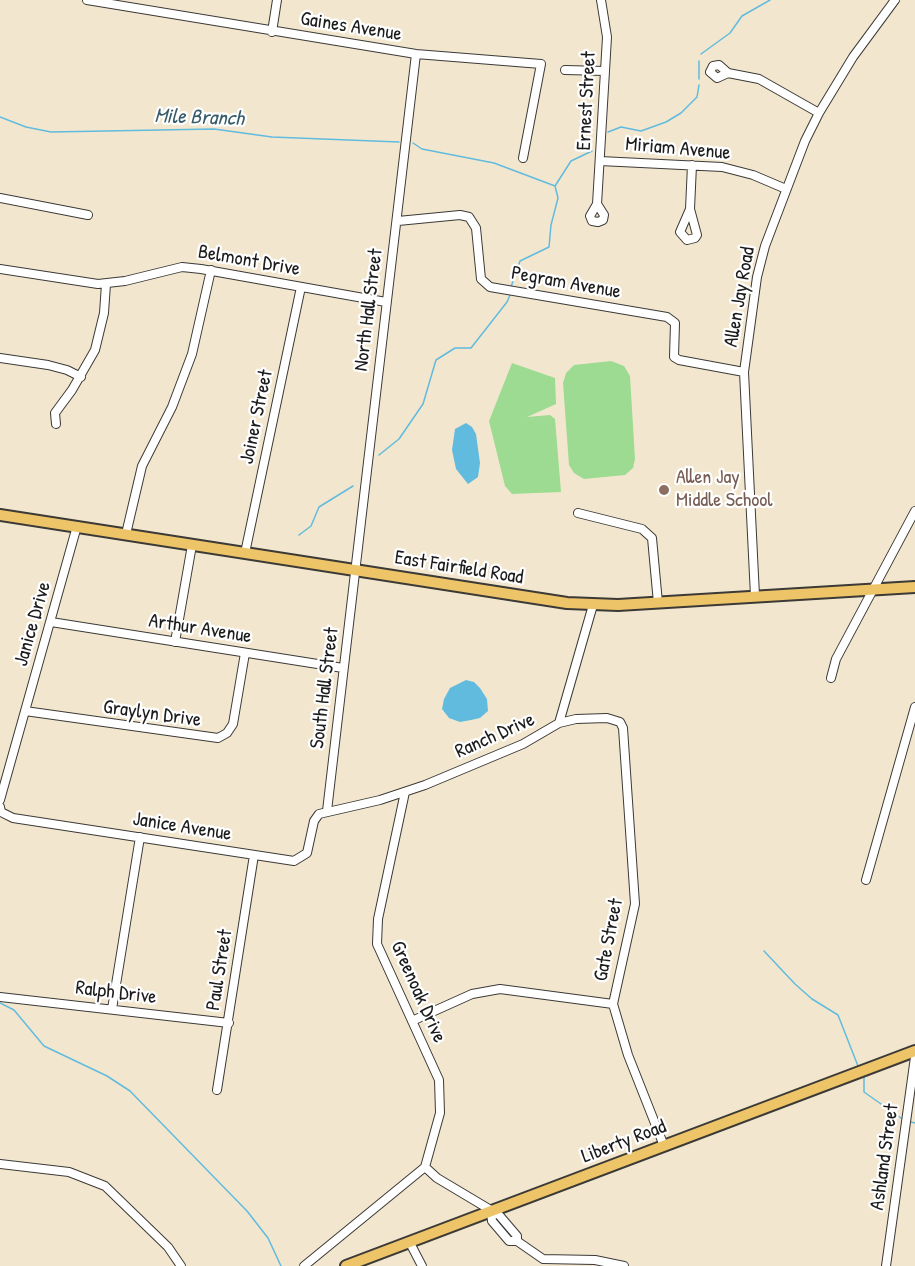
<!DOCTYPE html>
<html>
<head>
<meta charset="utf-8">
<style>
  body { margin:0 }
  canvas { display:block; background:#f2e7ce }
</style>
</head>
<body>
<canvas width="915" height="1266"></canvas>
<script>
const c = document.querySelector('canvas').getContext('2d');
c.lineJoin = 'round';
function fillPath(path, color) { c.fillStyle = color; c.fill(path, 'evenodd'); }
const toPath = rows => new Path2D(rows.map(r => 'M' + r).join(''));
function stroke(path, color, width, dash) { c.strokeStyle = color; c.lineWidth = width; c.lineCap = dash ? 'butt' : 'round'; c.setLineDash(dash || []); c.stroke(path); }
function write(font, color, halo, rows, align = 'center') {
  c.font = font + ' "Patrick Hand",sans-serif'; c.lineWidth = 4.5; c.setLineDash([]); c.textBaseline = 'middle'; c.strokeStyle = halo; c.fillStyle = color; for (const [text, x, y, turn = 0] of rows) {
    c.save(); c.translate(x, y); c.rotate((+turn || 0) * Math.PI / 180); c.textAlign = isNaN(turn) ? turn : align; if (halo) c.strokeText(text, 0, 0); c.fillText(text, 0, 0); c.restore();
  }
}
fillPath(toPath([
  [611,361,624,366,630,376,635,459,633,468,625,475,584,479,574,473,569,465,563,383,566,373,574,365],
  [512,363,555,378,556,404,527,417,550,415,555,419,561,492,512,494,505,486,489,421]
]), '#9cdb91');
fillPath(toPath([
  [466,423,472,427,476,434,480,463,478,477,468,484,456,469,452,450,455,429],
  [466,680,474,682,480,688,487,699,488,711,480,718,471,720,460,722,449,718,442,709,444,699,450,688]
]), '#61bbde');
stroke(toPath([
  [701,54,730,33,742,16,770,0],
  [699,79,699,61],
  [0,117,26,127,51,132,214,129,272,137,399,142],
  [608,132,621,127,641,131,666,122,681,113,697,97,699,85],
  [413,143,422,149,494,163,555,186,571,161,592,151],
  [511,287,520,261,549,247,551,225,558,198,555,186],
  [379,455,399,439,423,404,436,360,455,348,471,348,507,302,510,295],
  [299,535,311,526,319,507,353,486],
  [764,951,795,984,812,999,838,1015,858,1066],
  [0,1003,14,1010,44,1046,107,1076,130,1091,247,1211,268,1238,281,1266],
  [864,1077,864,1092,901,1118],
  [911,1122,915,1123]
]), '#61bbde', 1.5);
const minor = toPath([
  [87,0,416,54,541,64,523,158],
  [272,32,277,0],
  [565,70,605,71],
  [728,73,717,78,710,72,713,66,719,65,728,73,759,79,819,113],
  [600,161,722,167,753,175,786,189],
  [0,198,88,215],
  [597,204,604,215,603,220,598,222,592,221,590,216,597,204,605,71,607,37,601,0],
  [690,209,697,235,695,238,687,240,680,232,690,209,692,165],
  [398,221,460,215,469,217,476,228,481,279,490,287,667,317,675,323,674,357,679,360,744,372],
  [0,269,98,284,125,281,182,267,201,269,386,302],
  [0,358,48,365,67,370,81,377],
  [56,424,55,413,72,390,95,350,104,313,106,284],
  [578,513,642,529,652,538,658,603],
  [126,534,142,466,172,407,192,354,211,270],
  [245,553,301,287],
  [755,596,744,372,757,277,765,246,805,141,819,113,853,57,895,0],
  [51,622,343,668],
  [175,642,192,545],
  [831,678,836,659,915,511],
  [25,711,218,738,227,733,233,724,245,653],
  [559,723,576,719,607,718,620,722,623,728,635,904,613,1004,628,1055,664,1146],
  [0,800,77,526],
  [0,807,1,812,13,818,294,861,307,853,314,821,319,814,380,800,425,785,523,744,559,723,593,605],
  [327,811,416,54],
  [866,880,915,707],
  [0,997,229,1023],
  [112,1009,140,837],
  [412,1021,472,994,500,989,613,1004],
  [217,1090,254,855],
  [0,1164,69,1172,105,1186,168,1247,181,1266],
  [425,1167,437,1178,499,1215,517,1236,517,1241],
  [491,1211,492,1221,509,1241,517,1241,543,1259,595,1260,624,1266],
  [410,1243,422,1266],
  [304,1266,425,1167,440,1113,439,1080,377,944,378,919,405,792],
  [886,1266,915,1057,913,1052]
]);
const major = toPath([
  [0,515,567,603,618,605,915,587],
  [346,1266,915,1051]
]);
stroke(minor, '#3c3a37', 10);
stroke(major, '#3c3a37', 14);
stroke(minor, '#fff', 8);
stroke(major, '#eec469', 10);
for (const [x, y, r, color] of [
  [664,490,6,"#8d6e63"]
]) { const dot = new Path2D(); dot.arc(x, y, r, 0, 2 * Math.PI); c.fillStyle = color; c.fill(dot); stroke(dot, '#fff', 2); }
write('20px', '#1c1c1c', '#fff', [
  ["Gaines Avenue",351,27,9],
  ["Ernest Street",587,101,-87],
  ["Miriam Avenue",678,149,5],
  ["Belmont Drive",249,261,10],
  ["Pegram Avenue",566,283,10],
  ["Allen Jay Road",740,297,-80],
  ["North Hall Street",369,310,-83],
  ["Joiner Street",257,417,-78],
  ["East Fairfield Road",459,568,9],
  ["Janice Drive",33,624,-74],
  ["Arthur Avenue",200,629,9],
  ["South Hall Street",325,688,-83],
  ["Graylyn Drive",152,714,8],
  ["Ranch Drive",495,736,-24],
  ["Janice Avenue",182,827,9],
  ["Gate Street",609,940,-79],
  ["Paul Street",220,970,-81],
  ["Greenoak Drive",418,992,66],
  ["Ralph Drive",116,993,7],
  ["Liberty Road",624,1142,-21],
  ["Ashland Street",885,1157,-82]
]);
write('20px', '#785e54', '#fff', [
  ["Allen Jay",676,478],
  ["Middle School",676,501]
], 'left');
write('italic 21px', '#385c6a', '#fff', [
  ["Mile Branch",199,118,2]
]);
</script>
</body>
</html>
